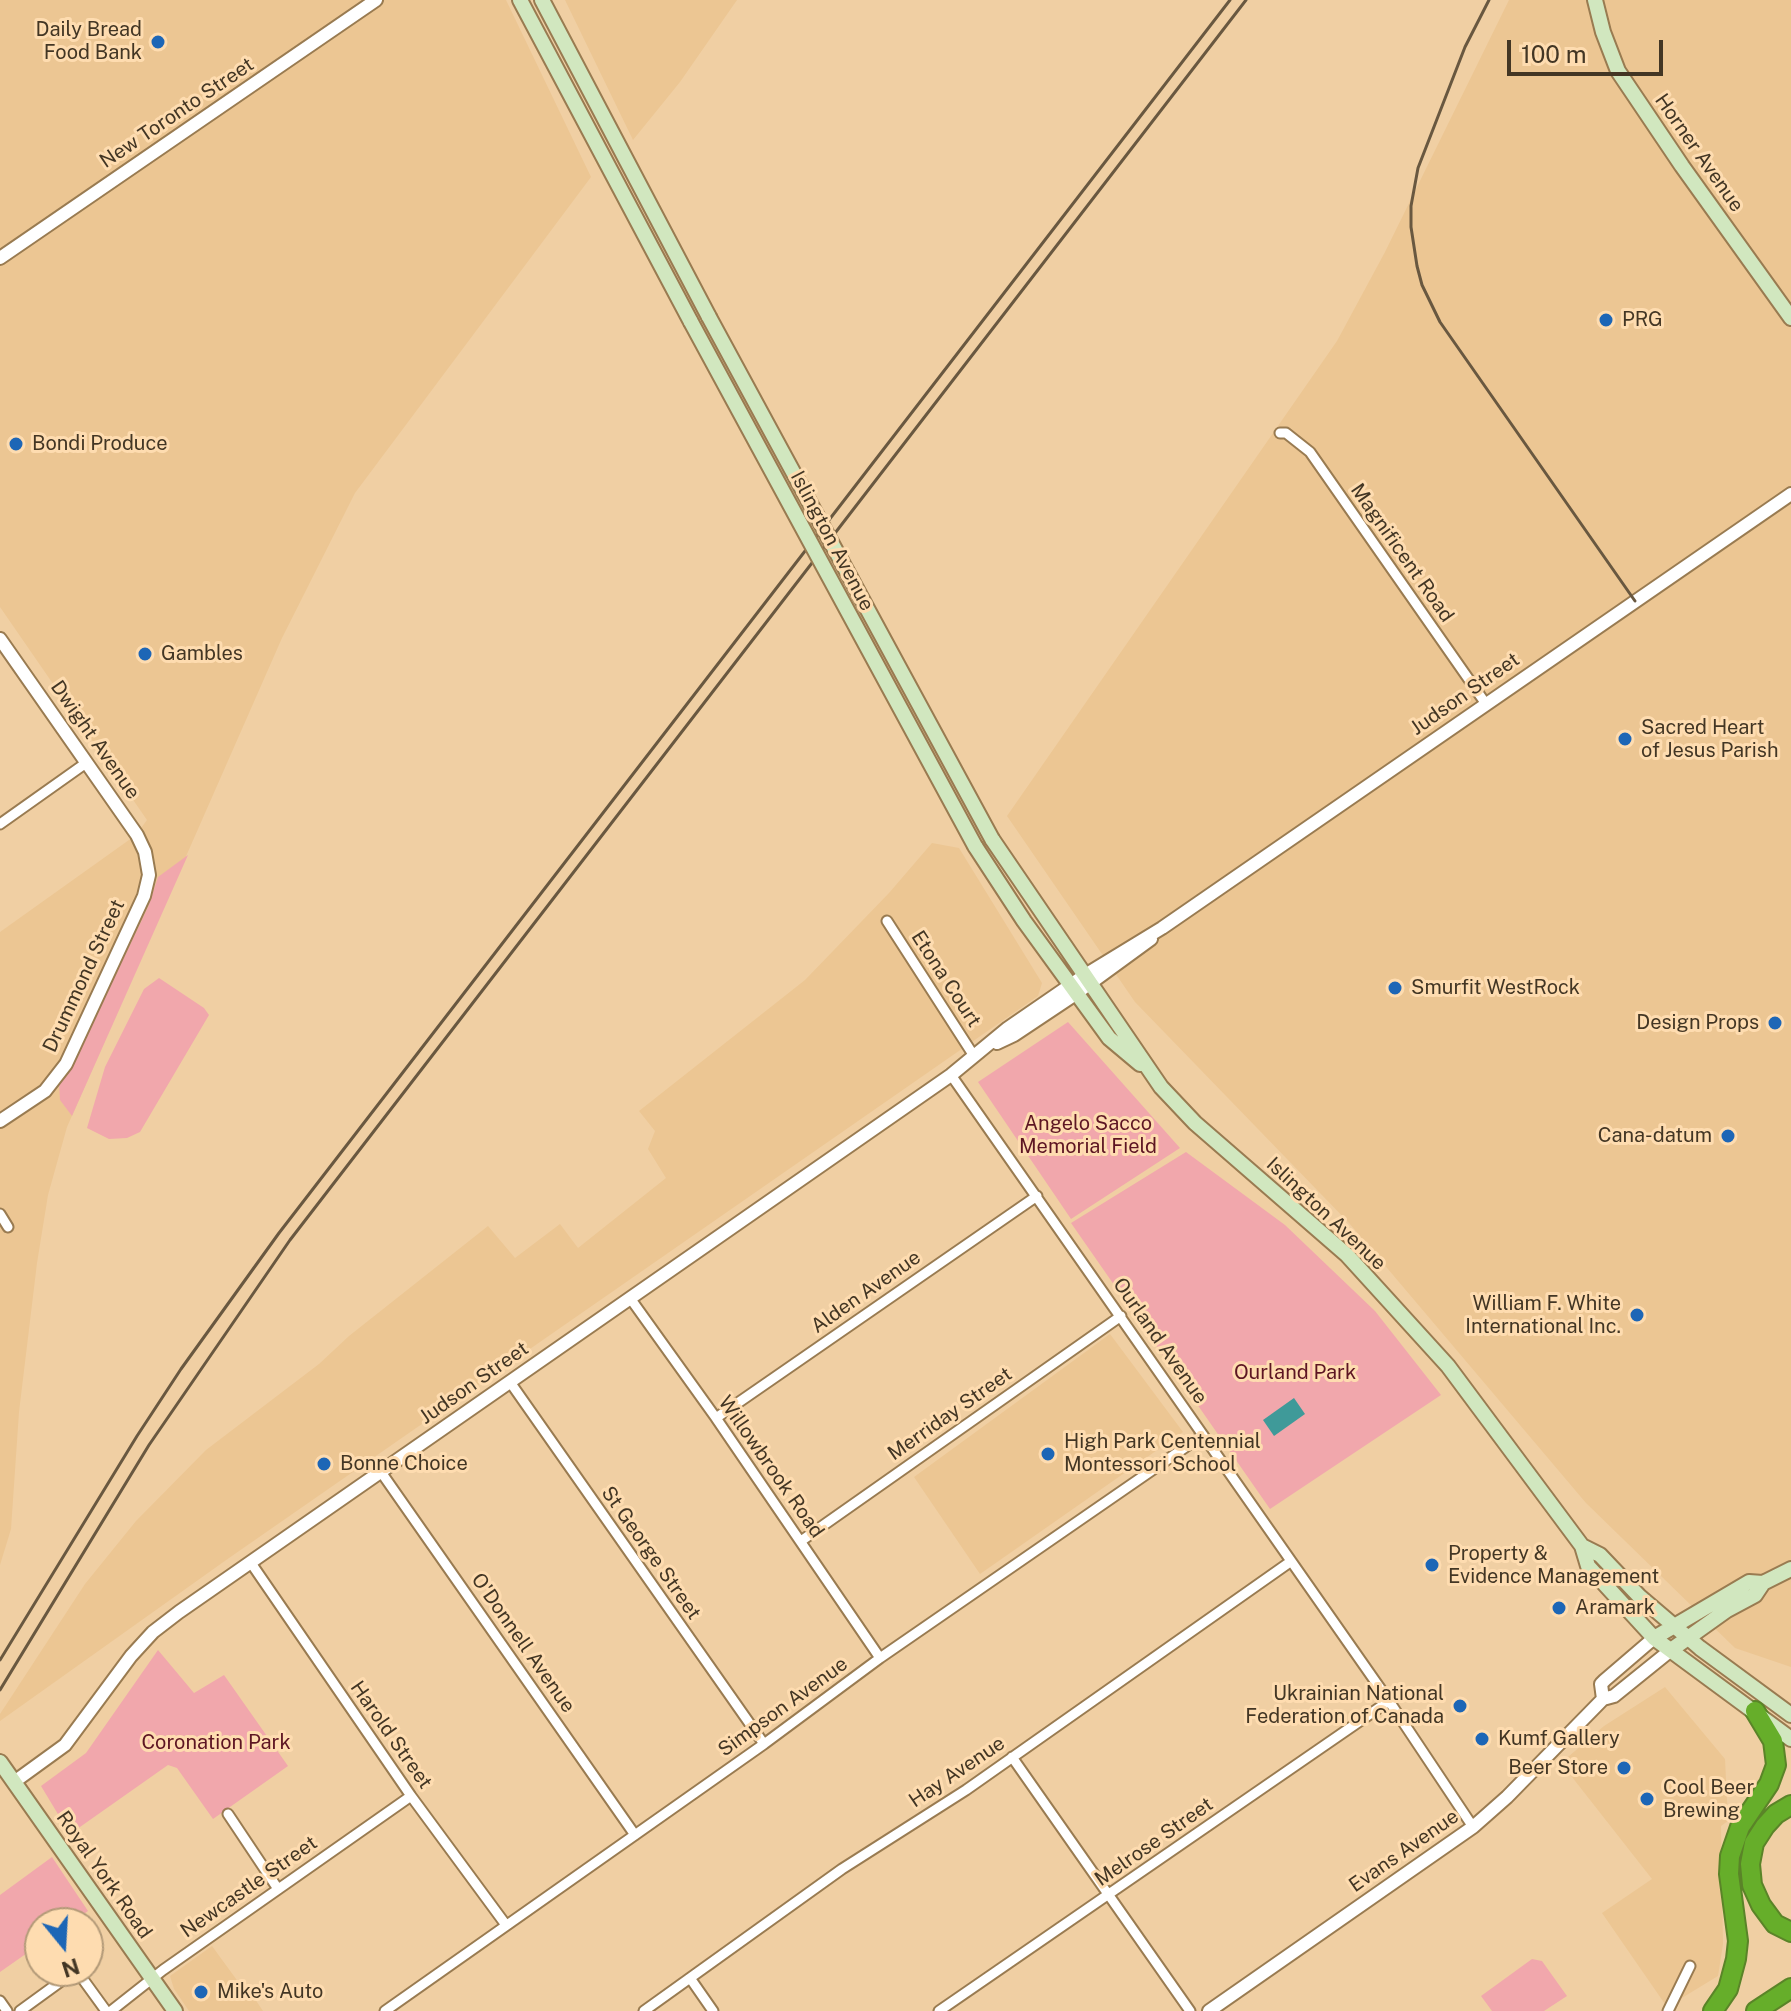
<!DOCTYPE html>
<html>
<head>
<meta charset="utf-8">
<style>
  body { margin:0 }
  #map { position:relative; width:1791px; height:2011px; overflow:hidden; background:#f0cfa3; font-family:"Public Sans",sans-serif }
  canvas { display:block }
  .north { position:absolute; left:24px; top:1907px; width:80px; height:80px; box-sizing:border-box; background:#fedcb0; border:2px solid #b39a78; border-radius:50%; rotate:162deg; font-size:22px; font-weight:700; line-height:32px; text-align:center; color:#433624 }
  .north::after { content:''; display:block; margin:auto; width:28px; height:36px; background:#1d66b6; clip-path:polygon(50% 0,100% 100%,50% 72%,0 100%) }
  .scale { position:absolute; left:1507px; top:40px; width:156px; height:36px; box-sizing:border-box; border:4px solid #433624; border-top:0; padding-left:10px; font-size:24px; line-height:28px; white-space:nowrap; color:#433624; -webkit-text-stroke:6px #fedcb0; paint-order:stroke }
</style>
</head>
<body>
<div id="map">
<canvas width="1791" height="2011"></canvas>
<div class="north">N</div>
<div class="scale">100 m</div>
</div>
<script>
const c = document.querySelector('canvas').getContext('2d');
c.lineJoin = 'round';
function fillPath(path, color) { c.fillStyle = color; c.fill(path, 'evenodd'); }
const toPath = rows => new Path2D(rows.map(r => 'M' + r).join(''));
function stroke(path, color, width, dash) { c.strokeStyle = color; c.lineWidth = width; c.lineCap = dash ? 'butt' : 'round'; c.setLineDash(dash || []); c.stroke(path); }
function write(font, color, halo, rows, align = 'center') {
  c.font = font + ' "Public Sans",sans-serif'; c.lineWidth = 6; c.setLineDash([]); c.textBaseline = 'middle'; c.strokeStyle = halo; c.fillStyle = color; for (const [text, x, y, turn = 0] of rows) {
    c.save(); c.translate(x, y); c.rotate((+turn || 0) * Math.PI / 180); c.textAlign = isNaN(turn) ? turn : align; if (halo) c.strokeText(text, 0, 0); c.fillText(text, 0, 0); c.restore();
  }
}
fillPath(toPath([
  [0,0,506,0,591,177,355,493,282,638,67,1127,48,1195,37,1263,19,1412,11,1529,0,1565,0,932,136,835,147,820,0,607],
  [565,0,737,0,680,82,633,140],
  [1509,0,1791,0,1791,1667,1735,1648,1586,1503,1349,1223,1135,1002,1007,816,1337,341,1385,252],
  [932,843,959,848,1042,983,1038,996,229,1558,0,1721,0,1714,85,1584,136,1521,206,1450,319,1364,349,1336,488,1226,515,1258,560,1224,578,1248,666,1178,648,1149,655,1131,639,1111,805,980,889,893],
  [1110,1334,1183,1432,980,1574,914,1477],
  [1665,1687,1725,1759,1728,1821,1721,1826,1723,1944,1718,1976,1667,2007,1602,1913,1652,1879,1561,1763,1604,1726],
  [212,1946,239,1983,243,1981,263,2011,189,2011,174,1989,170,1976]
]), '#ecc693');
fillPath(toPath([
  [188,855,72,1116,60,1100,59,1083,71,1068,148,907,158,877],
  [159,978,204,1008,209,1015,140,1132,127,1138,109,1139,87,1128,105,1067,144,989],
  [1068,1022,1180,1148,1071,1219,978,1082],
  [1186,1152,1285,1225,1375,1311,1441,1395,1270,1509,1071,1223],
  [158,1650,194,1693,224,1675,288,1766,213,1819,177,1768,168,1765,70,1834,41,1786,86,1753],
  [52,1857,88,1911,71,1923,40,1923,40,1944,0,1972,0,1895],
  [1532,1959,1542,1961,1567,1996,1544,2011,1492,2011,1481,1996]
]), '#f1a7ac');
fillPath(toPath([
  [1294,1398,1305,1414,1274,1436,1263,1420]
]), '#3f9a99');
const minor = toPath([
  [1280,433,1286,433,1310,452,1486,704],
  [0,824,86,763],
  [887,921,974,1056],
  [951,1075,1389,1701,1473,1827],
  [0,1214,8,1227],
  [630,1298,716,1418,880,1658],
  [510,1382,764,1744],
  [716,1418,1037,1196],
  [381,1472,635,1835],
  [801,1541,1121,1316],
  [251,1563,411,1796,506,1925],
  [1012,1757,1190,2011],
  [228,1814,278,1889],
  [77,1971,106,2011],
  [690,1978,713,2011],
  [0,2001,7,2011],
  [20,2011,75,1971],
  [111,2011,163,1970,411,1796],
  [385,2011,764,1744,880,1658,1203,1435],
  [644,2011,842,1869,966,1790,1290,1562],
  [939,2011,1389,1701],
  [1668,2011,1690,1966]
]);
const tertiary = toPath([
  [0,258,376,0],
  [0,639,137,835,145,852,149,875,144,896,66,1064,45,1091,0,1121],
  [997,1043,1014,1035,1077,993,1151,939],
  [1603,1699,1601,1684,1605,1680,1654,1638],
  [14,1782,65,1745,131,1656,153,1632,179,1612,951,1075,1008,1028,1085,975,1162,928,1791,494],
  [1209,2011,1473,1827,1507,1797,1603,1699,1614,1696,1671,1650]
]);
const secondary = toPath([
  [520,0,691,322],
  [542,0,709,317],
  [1595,0,1603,32,1618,71,1682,166,1791,318],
  [992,839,1161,1087,1195,1123,1347,1255,1448,1366,1582,1546,1588,1566,1654,1638,1791,1739],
  [975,846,1024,921,1109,1038,1140,1064],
  [1582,1546,1600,1555,1639,1596,1700,1648,1791,1715],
  [1654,1638,1749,1582,1763,1583],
  [1671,1650,1727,1610,1755,1595,1763,1583,1791,1569],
  [0,1762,175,2011]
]);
const motorway = toPath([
  [1791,1805,1776,1814,1765,1826,1754,1843,1750,1864,1752,1885,1761,1905,1775,1924,1791,1932],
  [1713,2011,1728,1989,1736,1959,1738,1941,1729,1874,1730,1856,1740,1827,1769,1784,1776,1765,1773,1741,1755,1711],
  [1756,2011,1791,1988]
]);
stroke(minor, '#997b51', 13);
stroke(tertiary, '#997b51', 16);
stroke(secondary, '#997b51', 18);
stroke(motorway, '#5a8428', 22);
stroke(minor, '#fff', 9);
stroke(tertiary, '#fff', 12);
stroke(secondary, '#d1e7bf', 14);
stroke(motorway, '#66ae2a', 18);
stroke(toPath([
  [1489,0,1465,47,1418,168,1411,206,1411,227,1417,266,1422,285,1440,322,1635,601],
  [0,1660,137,1436,181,1369,279,1233,1230,0],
  [0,1690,149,1445,290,1240,1246,0]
]), '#695840', 3);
const secondaryBridge = toPath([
  [709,317,992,839],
  [691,322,975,846]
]);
stroke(secondaryBridge, '#997b51', 18, []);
stroke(secondaryBridge, '#d1e7bf', 14);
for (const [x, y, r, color] of [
  [158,42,8,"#1d66b6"],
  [1606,320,8,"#1d66b6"],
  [16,444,8,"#1d66b6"],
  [145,654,8,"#1d66b6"],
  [1625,739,8,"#1d66b6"],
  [1395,988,8,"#1d66b6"],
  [1775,1023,8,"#1d66b6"],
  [1728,1136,8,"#1d66b6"],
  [1637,1315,8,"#1d66b6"],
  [1048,1454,8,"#1d66b6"],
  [324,1464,8,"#1d66b6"],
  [1432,1565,8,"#1d66b6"],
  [1559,1608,8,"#1d66b6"],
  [1460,1706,8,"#1d66b6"],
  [1482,1739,8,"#1d66b6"],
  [1624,1768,8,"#1d66b6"],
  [1647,1799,8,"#1d66b6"],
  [201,1992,8,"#1d66b6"]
]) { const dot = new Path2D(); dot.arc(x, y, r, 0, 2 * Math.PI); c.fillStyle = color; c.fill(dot); stroke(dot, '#fedcb0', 3); }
write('20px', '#433624', '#fedcb0', [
  ["Daily Bread",142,30,"right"],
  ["Food Bank",142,53,"right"],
  ["PRG",1622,320],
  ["Bondi Produce",32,444],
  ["Gambles",161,654],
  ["Sacred Heart",1641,728],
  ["of Jesus Parish",1641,751],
  ["Smurfit WestRock",1411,988],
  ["Design Props",1759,1023,"right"],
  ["Cana-datum",1712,1136,"right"],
  ["William F. White",1621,1304,"right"],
  ["International Inc.",1621,1327,"right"],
  ["High Park Centennial",1064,1442],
  ["Montessori School",1064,1465],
  ["Bonne Choice",340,1464],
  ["Property &",1448,1554],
  ["Evidence Management",1448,1577],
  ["Aramark",1575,1608],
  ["Ukrainian National",1444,1694,"right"],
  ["Federation of Canada",1444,1717,"right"],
  ["Kumf Gallery",1498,1739],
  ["Beer Store",1608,1768,"right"],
  ["Cool Beer",1663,1788],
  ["Brewing",1663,1811],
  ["Mike's Auto",217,1992]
], 'left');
write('20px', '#433624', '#fedcb0', [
  ["New Toronto Street",177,113,-34],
  ["Horner Avenue",1699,153,55],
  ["Islington Avenue",832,541,62],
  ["Magnificent Road",1402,553,55],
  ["Judson Street",1465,694,-35],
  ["Dwight Avenue",95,740,55],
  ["Drummond Street",84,976,-65],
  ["Etona Court",946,979,57],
  ["Islington Avenue",1326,1214,43],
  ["Alden Avenue",866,1292,-35],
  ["Ourland Avenue",1160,1341,55],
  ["Judson Street",474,1383,-35],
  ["Merriday Street",950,1414,-35],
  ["Willowbrook Road",771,1467,55],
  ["St George Street",651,1553,55],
  ["O'Donnell Avenue",523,1643,55],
  ["Simpson Avenue",783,1707,-36],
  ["Harold Street",391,1735,55],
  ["Hay Avenue",957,1772,-34],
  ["Melrose Street",1154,1842,-35],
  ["Evans Avenue",1404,1851,-35],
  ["Royal York Road",104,1875,55],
  ["Newcastle Street",249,1887,-35]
]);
write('20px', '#5d1523', '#fedcb0', [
  ["Angelo Sacco",1088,1124],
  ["Memorial Field",1088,1147],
  ["Ourland Park",1295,1373],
  ["Coronation Park",216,1743]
]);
</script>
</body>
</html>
